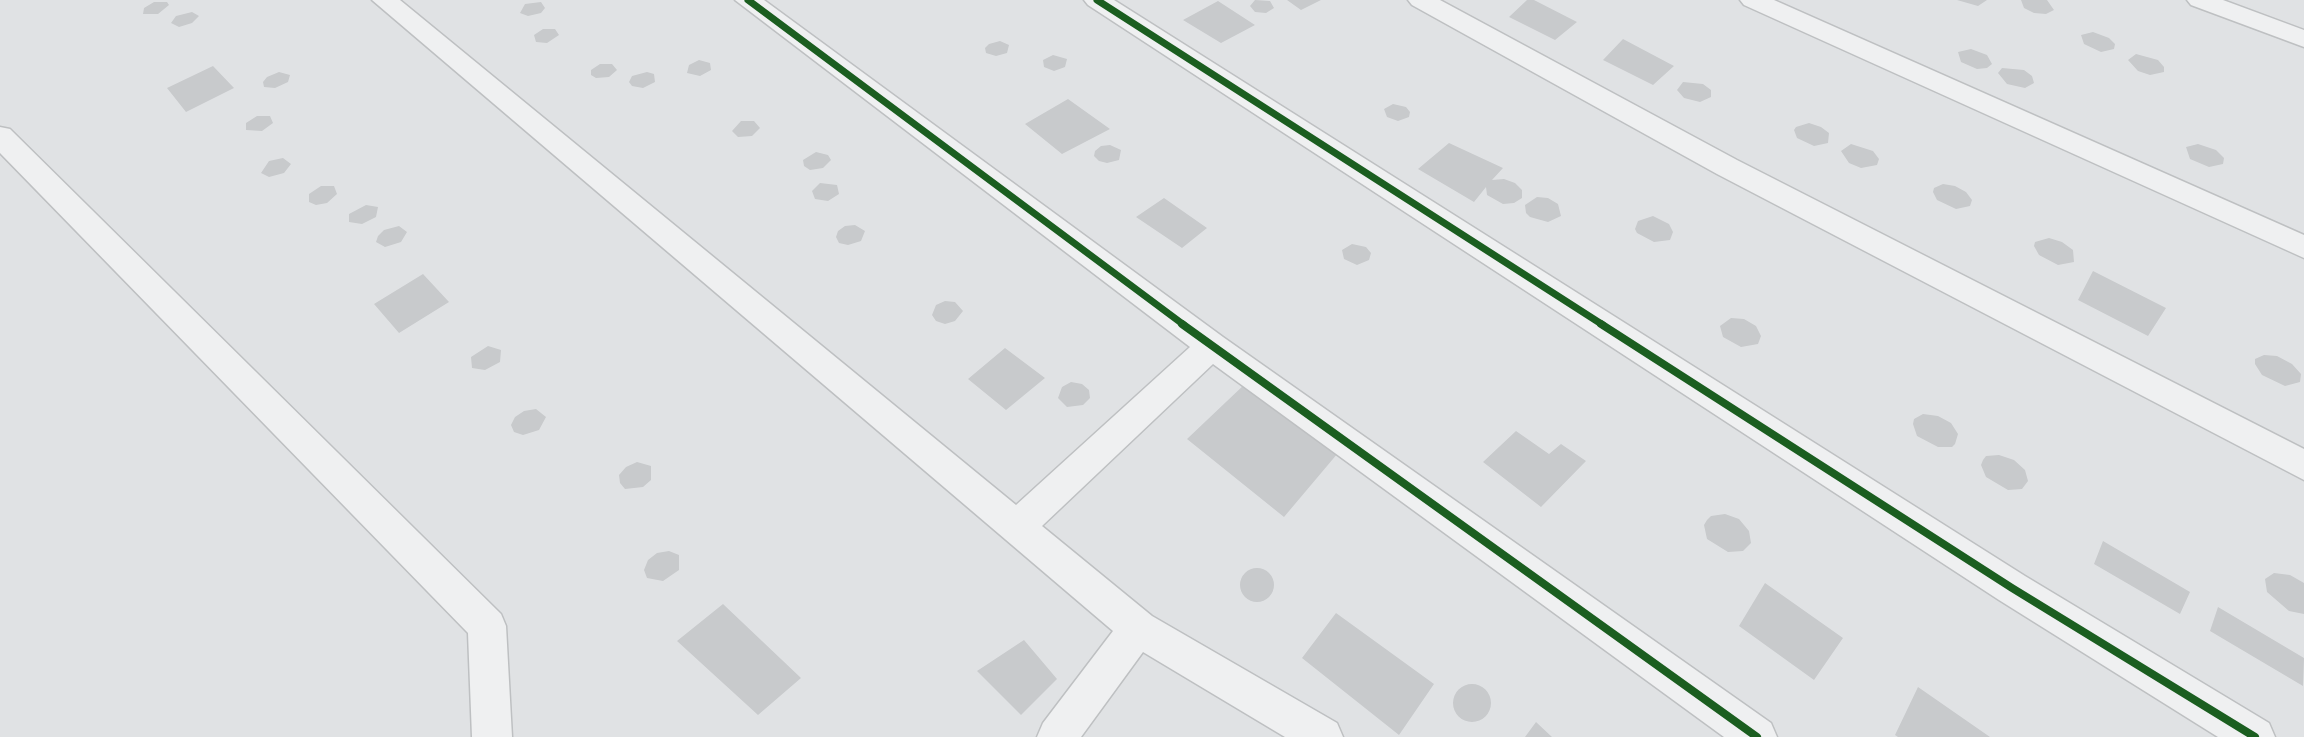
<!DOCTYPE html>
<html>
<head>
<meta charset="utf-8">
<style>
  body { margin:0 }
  canvas { display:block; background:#e0e2e4 }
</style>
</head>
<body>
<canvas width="2304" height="737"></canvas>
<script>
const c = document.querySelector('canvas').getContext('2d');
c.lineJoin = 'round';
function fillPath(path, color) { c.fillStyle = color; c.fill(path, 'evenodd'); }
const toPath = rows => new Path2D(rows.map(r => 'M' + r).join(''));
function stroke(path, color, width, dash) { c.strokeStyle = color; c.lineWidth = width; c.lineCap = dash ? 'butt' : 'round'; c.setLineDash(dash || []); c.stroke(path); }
fillPath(toPath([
  [1255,0,1270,1,1274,8,1266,13,1255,12,1250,6],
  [1287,0,1321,0,1301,10],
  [1527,0,1534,0,1577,22,1555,40,1509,17],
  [1957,0,1987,0,1978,6],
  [2021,0,2047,0,2054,10,2046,14,2034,13,2024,8],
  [1218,1,1255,25,1221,43,1183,20],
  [154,2,167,2,169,5,158,14,143,14,144,8],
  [541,2,545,8,541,13,528,16,520,13,525,4],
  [192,12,199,16,192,23,179,27,171,23,176,16],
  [543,29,555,29,559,35,547,43,536,42,534,35],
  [2093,32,2109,38,2115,44,2114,49,2101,52,2084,44,2081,35],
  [1623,39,1674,66,1653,85,1603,60],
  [1000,41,1009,45,1007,53,996,56,986,53,985,48,989,44],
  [1971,49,1987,55,1992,64,1987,68,1977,69,1961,62,1958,52],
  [2136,54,2158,60,2164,67,2164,72,2150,75,2138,71,2128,60],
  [1053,55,1067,59,1065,67,1054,71,1044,67,1043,60],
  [699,60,710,63,711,70,700,76,687,73,689,65],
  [600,64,612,64,617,70,609,77,596,78,591,75,591,70],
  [213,66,234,88,186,112,167,88],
  [2002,68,2024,70,2032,76,2034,83,2025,88,2007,84,1998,73],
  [279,72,290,75,288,82,275,88,264,87,263,82,267,77],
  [647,72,654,74,655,82,643,88,632,86,629,82,632,76],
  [1683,82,1703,84,1711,90,1711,97,1700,102,1684,98,1677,90],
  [1068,99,1110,129,1062,154,1025,124],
  [1393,104,1406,107,1410,112,1409,117,1398,121,1387,117,1384,109],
  [257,116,270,116,273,123,262,131,246,130,246,123],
  [741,121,754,121,760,128,752,136,738,137,732,131],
  [1809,123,1821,127,1829,133,1828,143,1814,146,1797,138,1794,130,1796,127],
  [1449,143,1503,168,1492,180,1504,179,1515,183,1522,190,1522,198,1514,203,1503,204,1487,195,1486,187,1474,202,1418,169],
  [1851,144,1873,151,1879,159,1877,165,1861,168,1849,163,1841,151],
  [2198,144,2216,150,2224,158,2223,164,2209,167,2190,159,2186,147],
  [1110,145,1121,150,1119,160,1107,163,1099,161,1094,156,1095,151,1101,146],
  [816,152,828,155,831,160,823,168,810,170,804,166,803,160],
  [283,158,291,164,284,173,269,177,261,173,269,161],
  [820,183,837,185,839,194,828,201,815,199,812,191],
  [1943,184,1955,186,1966,192,1972,200,1970,206,1956,209,1937,200,1933,192,1934,188],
  [321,186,334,186,337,194,327,203,316,205,309,202,309,194],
  [1537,197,1548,198,1558,204,1561,216,1548,222,1530,217,1526,213,1525,205],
  [1164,198,1207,228,1182,248,1136,217],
  [366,205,378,207,376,217,362,224,349,222,349,214],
  [1653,216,1669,224,1673,232,1670,240,1654,242,1637,233,1635,229,1638,221],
  [855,225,865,231,861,241,848,245,839,243,836,237,838,231,845,226],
  [399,226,407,232,401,242,385,247,376,242,378,236,384,230],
  [2049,238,2062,242,2073,250,2074,262,2058,265,2039,255,2034,246,2035,242],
  [1352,244,1366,247,1371,253,1369,260,1357,265,1344,259,1342,250],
  [2093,271,2166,308,2148,336,2078,300],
  [423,274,449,302,399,333,374,304],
  [945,301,955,302,963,311,955,321,945,324,936,321,932,315,936,305],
  [1731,318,1744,319,1756,326,1761,336,1758,344,1741,347,1723,337,1720,326],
  [488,346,501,350,500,362,485,370,472,368,471,357],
  [1005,348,1045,378,1006,410,968,379],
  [2264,355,2277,356,2292,364,2301,374,2300,382,2285,386,2262,375,2255,364,2255,359],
  [1071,382,1082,384,1089,390,1090,398,1083,405,1067,407,1058,398,1062,387],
  [1246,383,1338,453,1284,517,1187,439],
  [536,409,546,417,539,430,523,435,514,432,511,425,515,417,524,411],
  [1923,414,1938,416,1951,423,1958,434,1955,444,1952,447,1938,447,1917,436,1913,424,1914,419],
  [1516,431,1549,454,1561,444,1586,461,1541,507,1483,462],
  [1999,455,2014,460,2025,470,2028,481,2022,489,2008,490,1986,477,1981,465,1983,460,1986,456],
  [637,462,651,466,651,480,643,487,625,489,620,483,619,475,626,467],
  [1725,514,1739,519,1749,531,1751,543,1743,551,1728,552,1707,539,1704,525,1707,520,1711,516],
  [2103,541,2190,592,2180,614,2094,564],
  [669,551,679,555,679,570,663,581,647,578,644,570,648,560,657,553],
  '1240 585a17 17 0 1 1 34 0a17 17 0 1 1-34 0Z',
  [2274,573,2290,575,2304,583,2304,614,2289,611,2267,592,2265,579],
  [1765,583,1843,638,1814,680,1739,626],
  [723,604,801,678,758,715,677,641],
  [2218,607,2304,658,2303,686,2210,631],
  [1336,613,1434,684,1399,735,1302,658],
  [1024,640,1057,679,1021,715,977,671],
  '1453 703a19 19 0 1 1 38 0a19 19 0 1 1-38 0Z',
  [1918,687,1990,737,1898,737,1895,735],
  [1536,722,1552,737,1525,737]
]), '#c8cacc');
const minor = toPath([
  [372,0,400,0,1016,505,1190,347,735,0,764,0,1223,337,1771,723,1777,737,1724,737,1213,364,1042,526,1152,616,1337,723,1343,737,1285,737,1143,652,1081,737,1037,737,1043,723,1113,631,372,0],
  [1084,0,1114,0,2025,576,2269,723,2275,737,2218,737,1999,600,1088,5,1084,0],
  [1408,0,1440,0,1737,160,2304,449,2304,480,1717,174,1412,5,1408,0],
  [1740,0,1774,0,2304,235,2304,258,1744,5,1740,0],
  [2187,0,2223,0,2304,30,2304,47,2191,5,2187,0],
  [0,127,10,129,501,614,506,626,512,737,472,737,468,633,0,153,0,127]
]);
stroke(minor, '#bec0c2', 3);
fillPath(minor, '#eff0f1');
stroke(toPath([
  [748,0,1184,325],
  [1097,0,1603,325]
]), '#1b5e20', 7);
stroke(toPath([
  [1182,324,1757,737],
  [1601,324,2012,588,2255,737]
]), '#1b5e20', 8);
</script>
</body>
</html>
